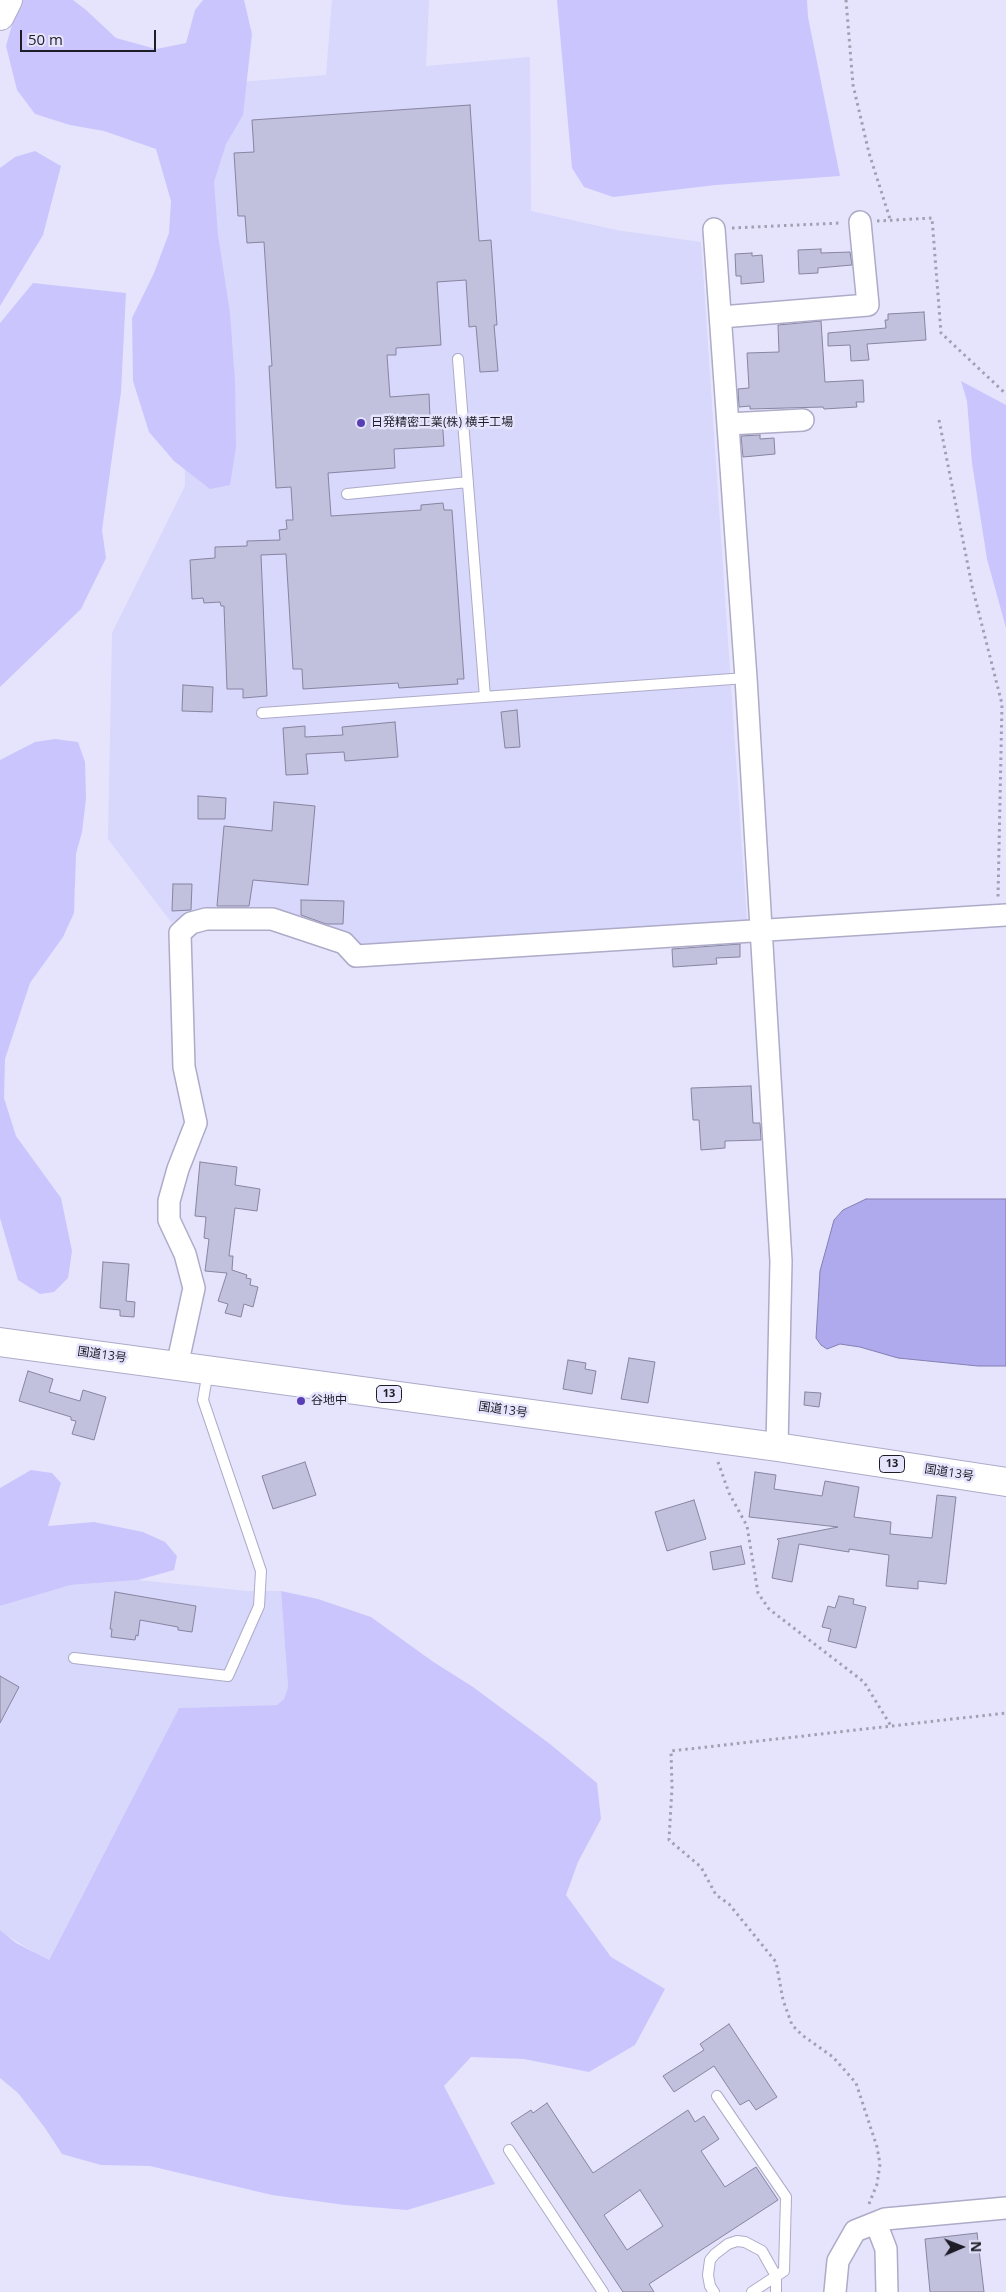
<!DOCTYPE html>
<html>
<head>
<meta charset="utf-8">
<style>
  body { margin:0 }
  #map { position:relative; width:1006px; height:2292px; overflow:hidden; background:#e5e4fc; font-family:"Open Sans",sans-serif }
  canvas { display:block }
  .north { position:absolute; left:936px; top:2222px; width:50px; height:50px; -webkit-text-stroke:4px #e5e4fc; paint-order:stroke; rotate:89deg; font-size:14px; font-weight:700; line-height:20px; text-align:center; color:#1d1c27 }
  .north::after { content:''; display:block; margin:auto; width:18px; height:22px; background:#1d1c27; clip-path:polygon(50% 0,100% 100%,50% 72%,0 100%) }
  .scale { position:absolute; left:20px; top:30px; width:136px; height:22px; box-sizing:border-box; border:2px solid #1d1c27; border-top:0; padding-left:6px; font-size:15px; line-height:18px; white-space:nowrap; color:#1d1c27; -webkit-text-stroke:4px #e5e4fc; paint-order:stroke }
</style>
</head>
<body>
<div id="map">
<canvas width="1006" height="2292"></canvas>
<div class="north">N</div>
<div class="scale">50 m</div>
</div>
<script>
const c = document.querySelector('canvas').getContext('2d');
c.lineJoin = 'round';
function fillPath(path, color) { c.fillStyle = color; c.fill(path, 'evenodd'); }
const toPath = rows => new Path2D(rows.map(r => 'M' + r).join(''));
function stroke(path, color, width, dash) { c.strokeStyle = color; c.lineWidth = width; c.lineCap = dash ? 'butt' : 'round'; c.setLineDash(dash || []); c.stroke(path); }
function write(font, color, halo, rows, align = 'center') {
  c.font = font + ' "Open Sans","Noto Sans JP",sans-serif'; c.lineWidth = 5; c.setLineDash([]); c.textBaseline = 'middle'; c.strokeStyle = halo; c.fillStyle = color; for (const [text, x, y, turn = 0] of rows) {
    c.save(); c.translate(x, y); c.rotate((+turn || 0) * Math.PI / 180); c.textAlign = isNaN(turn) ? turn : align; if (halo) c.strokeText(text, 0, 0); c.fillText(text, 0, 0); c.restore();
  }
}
fillPath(toPath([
  [332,0,429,0,426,66,530,57,531,211,616,230,701,242,747,922,362,948,207,913,171,922,108,839,112,633,185,486,182,222,190,86,326,75],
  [138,1580,247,1591,281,1591,288,1687,284,1699,277,1705,179,1708,48,1961,0,1931,0,1606,71,1585]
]), '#d8d7fc');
fillPath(toPath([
  [19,0,73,0,86,10,116,38,156,49,186,43,195,10,203,0,244,0,252,34,243,115,226,144,214,182,218,235,230,313,235,382,236,447,230,485,210,489,174,461,149,432,133,381,132,318,154,273,169,233,171,201,156,149,104,131,70,125,35,114,17,90,6,46],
  [557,0,807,0,808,17,840,176,716,185,613,197,584,187,572,168],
  [35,151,61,166,43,235,0,306,0,168,15,157],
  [33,283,126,293,121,392,102,530,106,558,81,609,0,687,0,323],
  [961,381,1006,405,1006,628,987,559,972,463,967,401],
  [55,739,78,742,85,762,86,799,82,832,76,854,74,913,63,937,30,983,5,1059,4,1098,16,1136,61,1198,72,1251,68,1278,54,1292,40,1294,18,1280,0,1218,0,760,35,742],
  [31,1470,52,1473,61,1483,48,1526,94,1522,143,1532,165,1542,177,1556,174,1570,138,1580,71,1585,0,1606,0,1488],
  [281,1591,318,1599,371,1617,432,1661,473,1687,550,1744,597,1783,601,1819,578,1862,566,1895,611,1957,665,1989,635,2045,589,2072,524,2059,471,2057,444,2086,495,2184,407,2210,345,2205,272,2195,150,2166,101,2165,62,2154,45,2128,18,2093,0,2078,0,1930,16,1943,49,1960,179,1708,277,1705,284,1699,288,1687]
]), '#cac6fd');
const water = toPath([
  [866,1199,1006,1199,1006,1366,978,1366,898,1358,860,1347,840,1344,827,1349,821,1345,816,1338,820,1271,834,1220,843,1210,866,1199]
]);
fillPath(water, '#afa9ee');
stroke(water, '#837fb2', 1);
const building = toPath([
  [470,105,479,241,491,240,497,325,494,325,498,371,480,372,476,326,469,327,466,280,437,282,441,345,396,348,396,355,387,355,390,397,429,394,430,418,442,417,444,446,394,449,395,468,328,473,331,516,421,510,421,505,443,503,444,510,452,510,464,679,457,679,458,684,399,688,398,683,303,689,302,669,293,669,286,554,261,555,267,696,243,698,243,689,227,689,224,606,221,606,220,602,204,603,203,598,192,599,190,560,215,558,215,547,247,546,247,541,280,540,279,530,287,529,286,520,293,520,291,487,276,488,269,366,272,366,264,242,247,243,245,216,238,216,234,153,254,152,252,120,470,105],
  [821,249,821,253,850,252,852,265,818,268,818,273,799,274,798,250,821,249],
  [752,253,752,256,762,255,764,282,741,284,741,276,736,276,735,254,752,253],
  [924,312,926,340,867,344,869,360,851,361,850,345,828,346,828,333,886,328,885,320,888,320,888,314,924,312],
  [821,321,825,382,863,380,864,402,856,402,857,407,824,409,823,407,750,409,750,406,739,407,738,389,749,388,747,353,779,352,778,325,821,321],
  [760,435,760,439,774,438,775,454,743,457,741,436,760,435],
  [183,685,213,687,212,712,182,711,183,685],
  [517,710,520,747,505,748,501,712,517,710],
  [395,722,398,757,345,761,344,752,306,754,308,774,286,775,283,728,305,726,305,737,343,735,342,727,395,722],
  [198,796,226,798,225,819,198,819,198,796],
  [274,802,315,806,308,885,253,880,249,906,217,906,224,826,272,831,274,802],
  [173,884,192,884,191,910,172,911,173,884],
  [301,900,344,901,343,924,326,924,301,915,301,900],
  [740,944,740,957,716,958,717,964,673,967,672,949,740,944],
  [751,1086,753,1123,760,1123,761,1140,725,1141,725,1148,701,1150,699,1120,693,1120,691,1088,751,1086],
  [200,1162,237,1167,235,1185,260,1189,257,1211,235,1208,229,1256,233,1256,232,1270,247,1275,246,1278,251,1279,250,1285,258,1287,253,1307,244,1304,241,1317,225,1313,228,1304,218,1301,227,1273,205,1271,209,1239,204,1238,206,1217,195,1216,200,1162],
  [103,1262,129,1264,126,1301,135,1302,134,1317,120,1316,120,1310,100,1308,103,1262],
  [629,1358,655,1362,648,1403,621,1399,629,1358],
  [568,1360,586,1363,585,1369,596,1371,592,1394,563,1389,568,1360],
  [28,1371,53,1379,49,1392,80,1401,83,1390,106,1397,94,1440,72,1434,76,1421,71,1420,71,1417,19,1401,28,1371],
  [805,1392,821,1393,819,1407,804,1405,805,1392],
  [305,1462,316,1495,273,1509,262,1476,305,1462],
  [755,1472,776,1475,774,1489,822,1496,825,1481,859,1487,854,1517,891,1522,890,1534,932,1538,937,1495,956,1497,946,1584,918,1581,918,1589,886,1586,889,1555,849,1549,849,1552,799,1544,792,1582,772,1578,779,1541,777,1539,838,1527,749,1517,755,1472],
  [694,1500,706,1539,667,1551,655,1512,694,1500],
  [741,1546,745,1564,713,1570,710,1552,741,1546],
  [115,1592,196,1606,192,1632,178,1630,178,1627,140,1620,138,1636,136,1635,135,1640,111,1637,112,1629,110,1629,115,1592],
  [839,1596,854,1599,853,1604,866,1607,856,1648,828,1641,831,1629,822,1627,828,1606,835,1608,839,1596],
  [0,1676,19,1687,0,1723,0,1676],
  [729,2024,777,2097,756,2110,749,2100,740,2105,714,2066,674,2092,663,2076,704,2050,700,2044,729,2024],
  [547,2103,593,2173,688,2110,695,2122,704,2116,719,2139,701,2151,725,2187,756,2167,778,2200,649,2284,654,2292,623,2292,511,2123,531,2110,533,2113,547,2103],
  [640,2190,663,2226,627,2250,604,2215,640,2190],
  [977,2233,984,2292,930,2292,925,2239,977,2233]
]);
fillPath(building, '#c1c0dd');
stroke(building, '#8785a0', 1);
const lane = toPath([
  [458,359,485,697],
  [347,494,468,482],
  [262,713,746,678],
  [74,1658,228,1676,259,1606,261,1571,203,1400,208,1371],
  [717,2096,786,2197,784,2271,752,2292],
  [509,2150,603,2292],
  [714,2292,710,2286,708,2275,710,2260,715,2254,728,2244,737,2241,745,2242,762,2251,776,2276,776,2292]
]);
const street = toPath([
  [714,229,746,678,781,1261,777,1447],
  [721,317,868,305,860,222],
  [728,424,803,420],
  [177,1366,194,1288,185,1254,169,1220,169,1201,178,1169,196,1123,184,1067,180,933,191,923,206,919,272,919,344,943,356,956,1006,915],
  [876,2223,886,2249,887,2292],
  [835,2292,838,2261,855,2231,885,2219,1006,2208]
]);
const secondary = toPath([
  [0,16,8,0]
]);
const highway = toPath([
  [0,1342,777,1447,1006,1482]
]);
stroke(lane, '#adabc8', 12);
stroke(street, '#adabc8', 24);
stroke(secondary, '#adabc8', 30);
stroke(highway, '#adabc8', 30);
stroke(toPath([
  [846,0,853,85,869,153,890,219],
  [877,221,932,218,941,333,1006,394],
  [732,228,841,223],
  [939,420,972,586,1002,704,998,897],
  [718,1462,729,1493,747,1526,758,1593,769,1609,864,1682,891,1726],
  [869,2204,877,2184,880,2164,877,2147,856,2083,833,2057,802,2035,792,2025,783,2000,776,1962,729,1904,716,1895,701,1867,669,1840,672,1788,671,1751,1006,1713]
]), '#a1a0b3', 3, [2.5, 4]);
stroke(lane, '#fff', 10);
stroke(street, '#fff', 21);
stroke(secondary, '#fff', 28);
stroke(highway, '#fff', 28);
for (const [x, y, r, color] of [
  [361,423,5,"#593eb6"],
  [301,1401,5,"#593eb6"]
]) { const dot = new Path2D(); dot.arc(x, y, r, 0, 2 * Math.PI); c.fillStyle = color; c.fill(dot); stroke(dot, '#e5e4fc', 2); }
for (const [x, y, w] of [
  [389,1394,25],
  [892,1464,25]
]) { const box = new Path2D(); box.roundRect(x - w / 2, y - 8.5, w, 17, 4); c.fillStyle = '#e5e4fc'; c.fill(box); stroke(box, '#1d1c27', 1); }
write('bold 11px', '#1d1c27', null, [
  ["13",389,1394],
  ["13",892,1464]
]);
write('12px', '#1d1c27', '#e5e4fc', [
  ["日発精密工業(株) 横手工場",371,423],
  ["谷地中",311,1401]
], 'left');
write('12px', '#1d1c27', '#e5e4fc', [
  ["国道13号",102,1355,8],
  ["国道13号",503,1410,8],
  ["国道13号",949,1473,9]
]);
</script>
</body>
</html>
